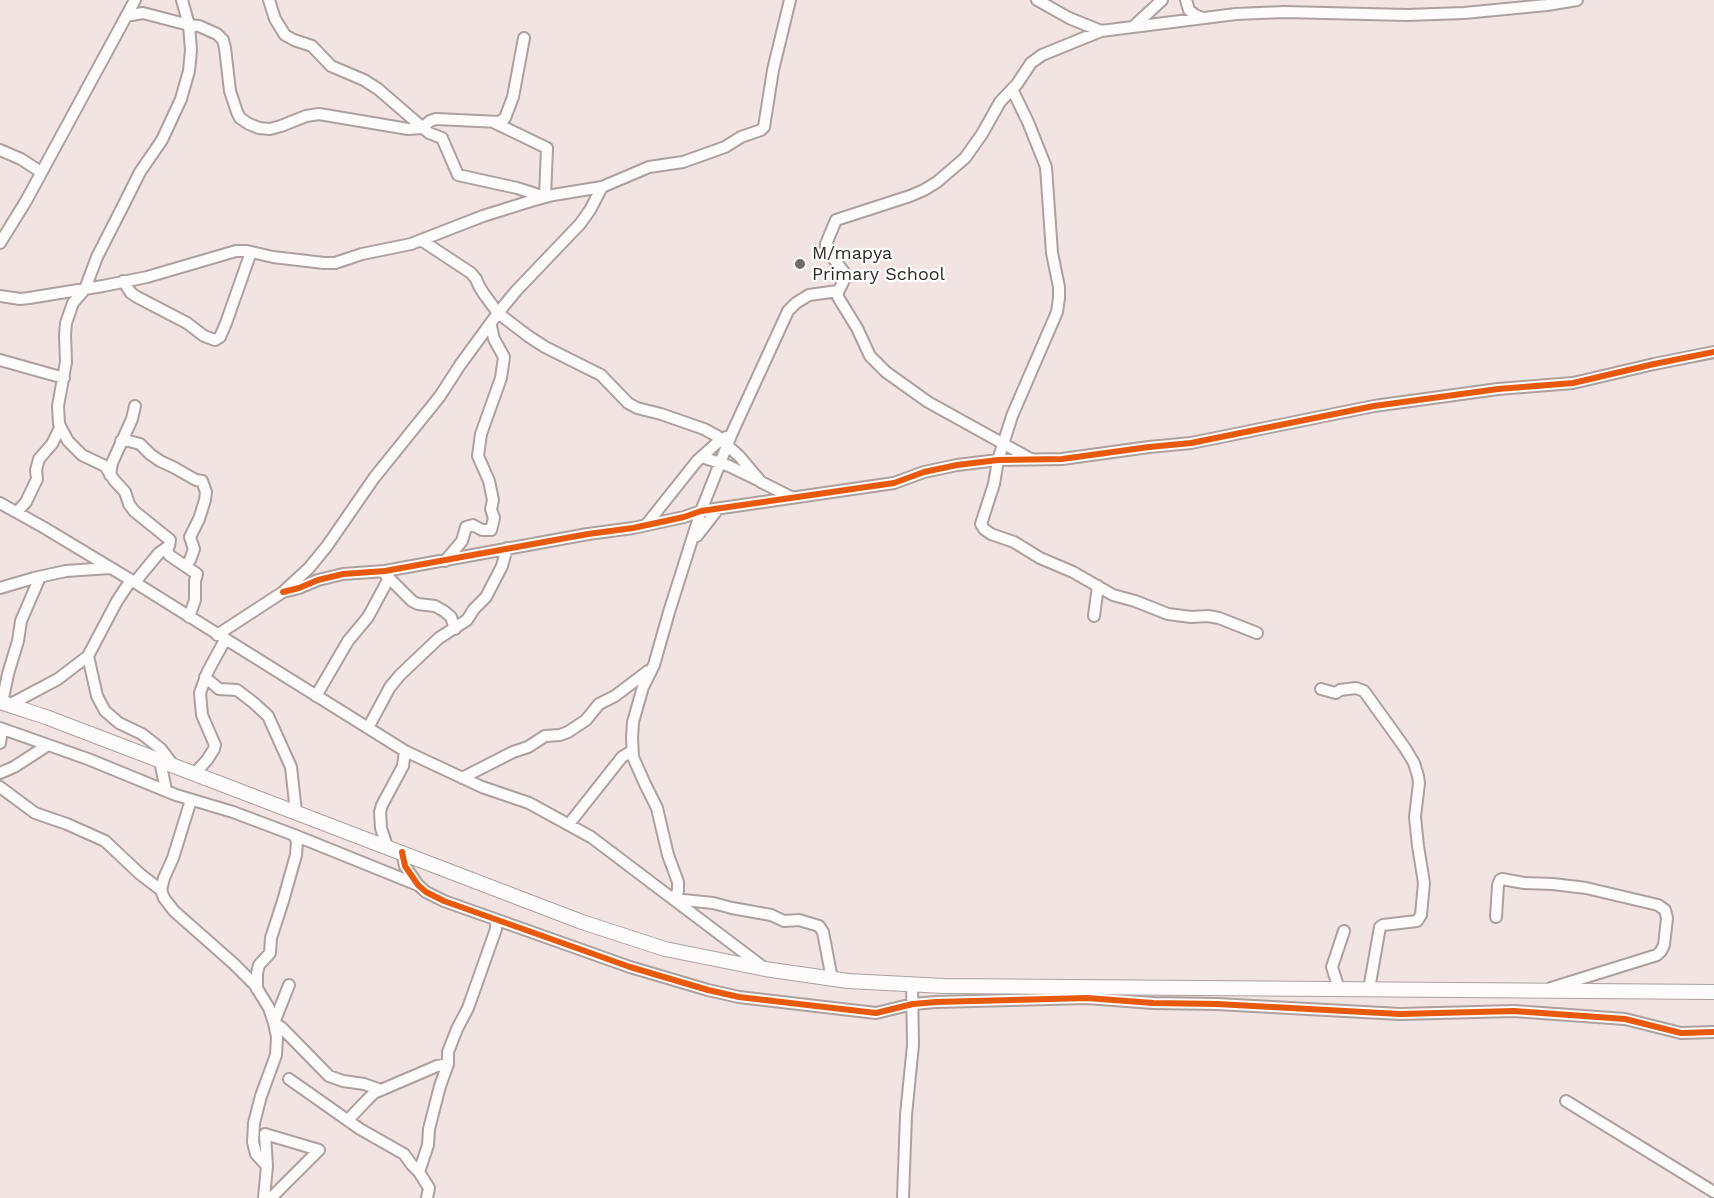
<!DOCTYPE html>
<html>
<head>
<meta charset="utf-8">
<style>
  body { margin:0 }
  canvas { display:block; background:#f2e4e2 }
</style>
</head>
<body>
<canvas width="1714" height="1198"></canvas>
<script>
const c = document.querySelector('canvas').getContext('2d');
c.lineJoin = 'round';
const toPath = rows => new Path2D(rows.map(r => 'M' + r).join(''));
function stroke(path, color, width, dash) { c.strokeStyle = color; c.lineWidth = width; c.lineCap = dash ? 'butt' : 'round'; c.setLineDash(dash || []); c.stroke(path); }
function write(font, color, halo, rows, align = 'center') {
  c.font = font + ' "Work Sans",sans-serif'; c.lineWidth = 4.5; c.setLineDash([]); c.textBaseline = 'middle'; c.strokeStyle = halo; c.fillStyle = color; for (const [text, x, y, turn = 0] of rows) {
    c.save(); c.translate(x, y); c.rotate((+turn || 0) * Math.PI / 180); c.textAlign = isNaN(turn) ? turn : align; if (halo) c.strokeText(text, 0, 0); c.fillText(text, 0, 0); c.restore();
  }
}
const minor = toPath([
  [269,0,275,19,285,35,294,40,312,46,331,66,364,80,378,89,429,133,442,138,458,175,517,188,545,197,547,148,493,122],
  [1037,0,1069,18,1101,31],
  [1186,0,1189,10,1195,15,1203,18],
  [126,16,143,13,189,25,199,26,217,34,223,40,225,48,230,91,237,112,240,118,249,124,259,128,270,129,281,126,306,116,319,114,408,129,422,128,430,121,436,119,499,122,505,118,513,97,524,38],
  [1134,26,1162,0],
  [1012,89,1028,122,1046,167,1052,253,1059,287,1059,298,1057,312,1012,416,998,460,994,484,981,524,984,529,991,534,1014,542,1040,558,1073,572,1113,595,1135,601,1168,614,1191,617,1208,616,1219,618,1257,633],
  [0,150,21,159,41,172],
  [421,240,471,273,476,279,479,286,484,294,498,313,528,336,545,347,601,375,628,403,637,408,661,414,704,429,717,436,740,457,761,482,791,497],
  [0,243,26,201,135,0],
  [123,281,131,293,137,297,187,323,204,336,215,340,220,337,226,323,251,252],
  [0,296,20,299,29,298,103,286,147,277,236,251,247,251,273,257,324,263,335,263,362,254,411,244,483,216,531,201,553,195,602,187,649,167,683,162,725,147,741,137,761,130,764,127,773,70,790,0],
  [0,360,64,378],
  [121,441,129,441,140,444,150,454,160,461,173,467,196,480,202,481,206,492,205,500,199,519,190,537,194,549,190,560,186,566],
  [702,457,729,466,758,480],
  [1031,459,928,402,886,372,870,356,857,328,838,297,838,292,844,280,844,272,826,249,826,244,836,220,910,196,924,190,937,182,965,158,982,134,1000,102,1017,84,1031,63,1042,55,1101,31,1236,14,1284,12,1407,15,1464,13,1547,5,1577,0],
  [110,475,112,463,132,419,135,406],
  [0,503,43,527,131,580,405,751,482,787,529,803,591,837,763,967],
  [17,512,26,502,37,479,36,470,39,459,52,444,60,428],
  [646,525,697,461,718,442,726,437],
  [697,536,718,509],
  [167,548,169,555,197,574,195,581,195,600,189,617],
  [445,561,462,541,466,527,473,525,482,530,491,530,494,518,491,509,493,500,489,481,478,456,481,434,501,378,504,357,494,339,491,326],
  [384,573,412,601,418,604,435,606,444,611,451,617,455,629],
  [135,582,159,553,169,546,170,540,134,511,129,504,125,492,114,480,105,466,82,455,68,441,59,424,58,406,66,362,65,335,66,323,73,303,85,289,97,257,125,202,140,172,162,140,181,99,189,71,191,50,189,25,182,0],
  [0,588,34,578,66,571,110,568],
  [283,592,299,588,318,580,343,574,385,571,588,534,633,528,684,517,701,511,894,483,924,472,957,465,998,460,1062,459,1149,447,1191,443,1374,406,1498,389,1573,383,1654,364,1714,352],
  [1094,616,1098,586],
  [217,635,283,592,309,568,327,546,374,478,440,396,460,365,498,313,516,291,580,224,590,210,602,187],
  [88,656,97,696,105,711,119,723,142,734,151,741,161,749,173,765],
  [205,677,219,689,237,690,254,703,268,716,291,767,296,812],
  [1321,689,1336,693,1340,690,1356,688,1364,691,1405,748,1414,763,1418,776,1419,783,1415,817,1418,846,1424,883,1421,915,1417,921,1383,925,1380,927,1369,989],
  [316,696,348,641,368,617,389,578],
  [2,703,8,674,18,641,21,621,40,577],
  [9,705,58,679,88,656,117,601,131,580],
  [0,728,88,759,176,795,233,812,294,835,418,885],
  [368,728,390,687,400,675,439,638,467,620,474,609,486,597,502,566,507,548],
  [0,743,2,729],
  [160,761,166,790],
  [0,773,14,767,48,745],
  [194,774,207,760,214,749,215,745,202,715,200,693,208,671,225,640],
  [462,778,513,752,528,747,545,736,560,735,568,732,586,720,599,704,615,696,648,671],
  [0,787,35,813,67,824,105,841,140,874,161,890],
  [191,800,173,858,164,878,161,890,164,898,174,911,234,964,255,985,269,1008,274,1023,277,1037,276,1055,261,1096,254,1123,253,1142,256,1154,267,1166,264,1198],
  [569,824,622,757,632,751],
  [387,846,381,828,380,812,382,805,403,766,405,751],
  [402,852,405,866,418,885,426,892,444,901,630,967,708,990,739,997,876,1013,913,1004,936,1002,1087,998,1153,1003,1217,1004,1400,1014,1514,1011,1625,1019,1681,1033,1714,1032],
  [1496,917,1498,885,1500,880,1502,879,1524,883,1553,884,1586,888,1658,905,1665,910,1667,918,1664,945,1661,951,1657,955,1551,988],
  [832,979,823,932,819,926,799,920,784,921,771,915,732,908,713,903,674,899,678,891,678,882,668,855,657,808,645,784,633,757,632,738,633,722,643,687,654,665,669,612,701,511,732,433,788,311,796,303,809,295,838,291],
  [289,985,274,1023,281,1027,329,1076,343,1081,364,1084,381,1090,437,1066,448,1064,448,1052,457,1029,468,1008,496,929,496,920],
  [257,989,257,973,259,965,270,953,271,938,283,901,296,855,297,841,294,835],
  [1339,989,1332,967,1344,931],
  [289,1079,360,1129,404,1154,412,1165,419,1172,429,1188,427,1198],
  [1566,1101,1714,1192],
  [348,1120,366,1101,374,1093,381,1090],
  [267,1166,265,1134,319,1150,271,1198],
  [419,1172,428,1145,429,1129,440,1086,448,1064],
  [903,1198,906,1115,913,1045,912,985]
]);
const major = toPath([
  [0,702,46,717,582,922,665,949,765,969,848,981,944,986,1714,992]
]);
stroke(minor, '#aca19f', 14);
stroke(major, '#aca19f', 16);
stroke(minor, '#fdfbfb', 10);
stroke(major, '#fdfbfb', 14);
stroke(toPath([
  [283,592,299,588,318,580,343,574,385,571,588,534,633,528,684,517,701,511,894,483,924,472,957,465,998,460,1062,459,1149,447,1191,443,1374,406,1498,389,1573,383,1654,364,1714,352],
  [402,852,405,866,418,885,426,892,444,901,630,967,708,990,739,997,876,1013,913,1004,936,1002,1087,998,1153,1003,1217,1004,1400,1014,1514,1011,1625,1019,1681,1033,1714,1032]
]), '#e8590c', 6);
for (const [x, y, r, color] of [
  [800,264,6,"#746967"]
]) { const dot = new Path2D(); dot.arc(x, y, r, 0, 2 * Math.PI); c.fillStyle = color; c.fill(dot); stroke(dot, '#fff', 2); }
write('18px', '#302725', '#fff', [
  ["M/mapya",812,254],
  ["Primary School",812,275]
], 'left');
</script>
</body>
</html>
